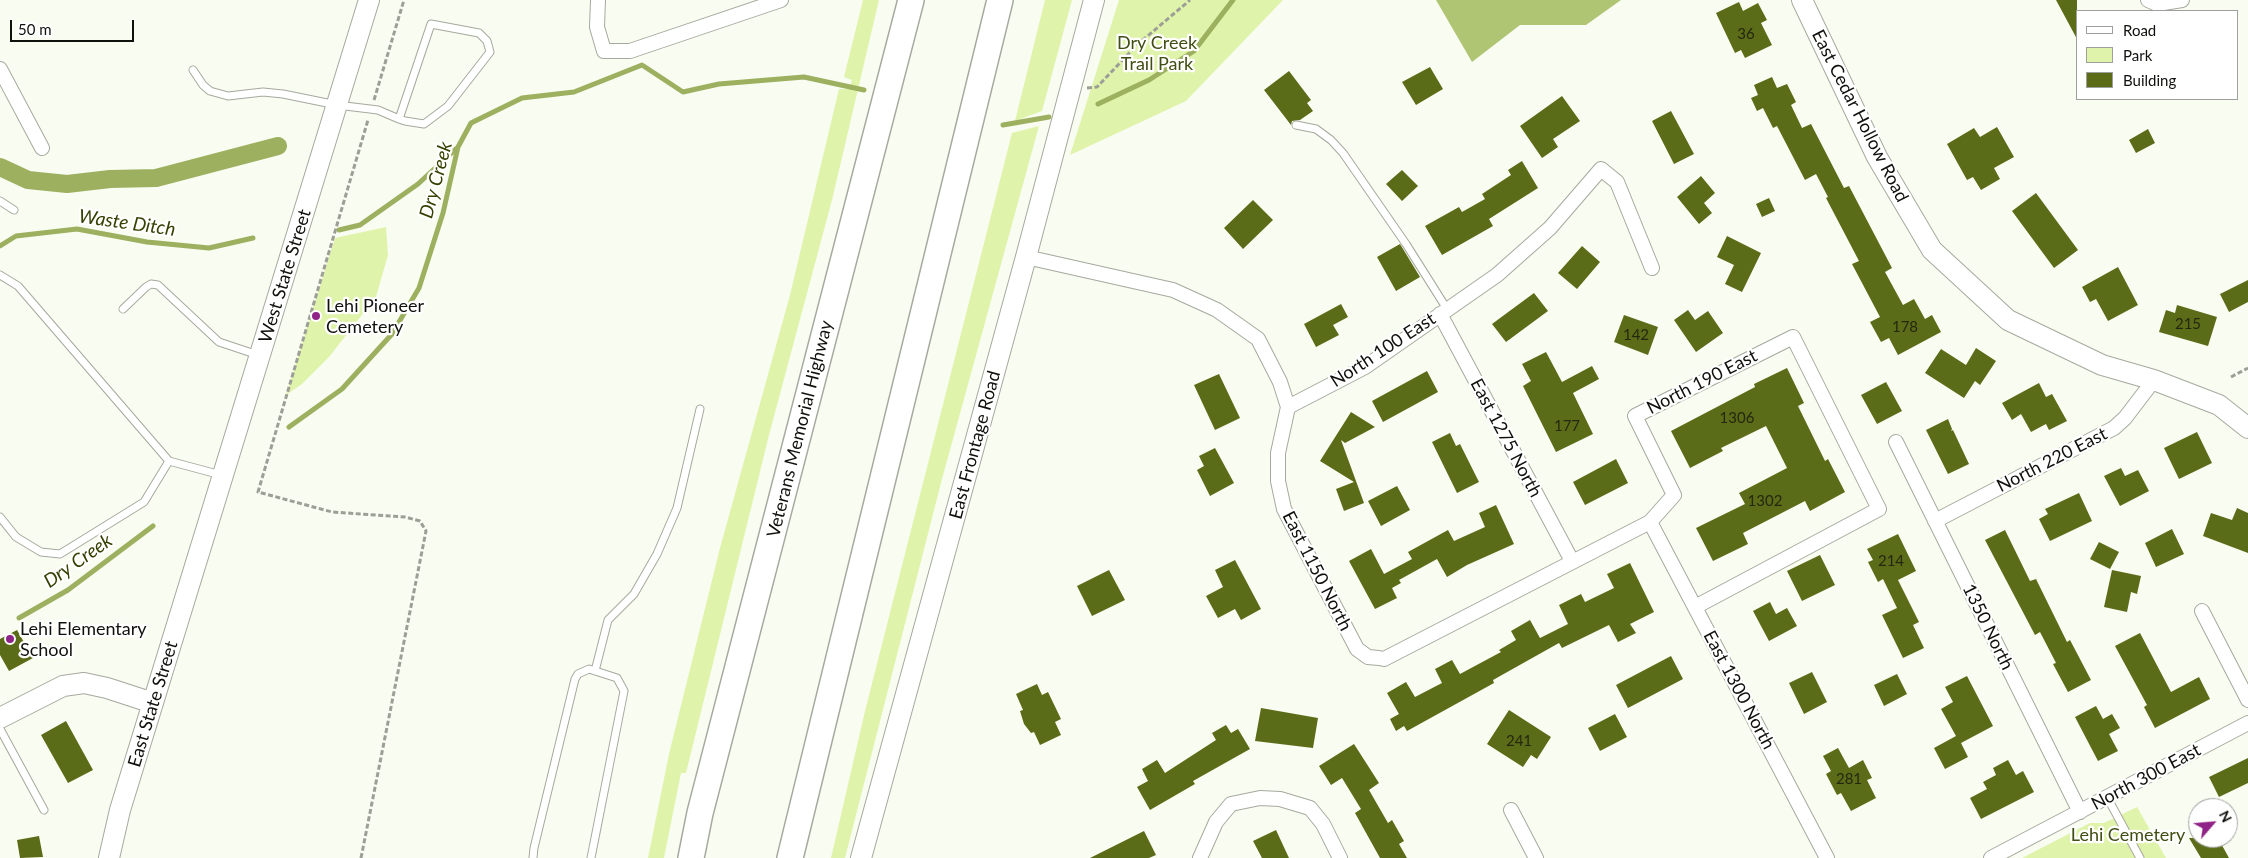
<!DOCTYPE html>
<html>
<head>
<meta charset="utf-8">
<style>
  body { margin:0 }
  #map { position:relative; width:2248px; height:858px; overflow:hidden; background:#f9fcf1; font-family:Lato,sans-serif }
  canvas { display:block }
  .legend { position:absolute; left:2076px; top:10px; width:162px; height:90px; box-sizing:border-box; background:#fff; border:1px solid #9fa09e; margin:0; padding:6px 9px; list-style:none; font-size:15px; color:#10110d }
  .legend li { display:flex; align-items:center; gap:10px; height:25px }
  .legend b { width:25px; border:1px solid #9fa09e }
  .north { position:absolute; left:2188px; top:798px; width:50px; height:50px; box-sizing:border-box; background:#fff; border:1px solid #9fa09e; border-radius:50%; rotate:63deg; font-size:14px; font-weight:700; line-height:20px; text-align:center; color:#10110d }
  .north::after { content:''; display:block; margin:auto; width:18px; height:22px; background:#8f2387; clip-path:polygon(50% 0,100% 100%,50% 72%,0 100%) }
  .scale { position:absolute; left:10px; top:20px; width:124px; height:22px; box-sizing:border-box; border:2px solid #10110d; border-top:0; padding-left:6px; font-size:15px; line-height:18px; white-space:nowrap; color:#10110d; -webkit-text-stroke:4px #fff; paint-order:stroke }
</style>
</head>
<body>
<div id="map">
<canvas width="2248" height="858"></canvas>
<ul class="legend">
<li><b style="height:6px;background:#fff"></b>Road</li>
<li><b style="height:14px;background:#e0f3ab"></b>Park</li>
<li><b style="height:14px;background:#5b6c18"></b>Building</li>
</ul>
<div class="north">N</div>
<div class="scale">50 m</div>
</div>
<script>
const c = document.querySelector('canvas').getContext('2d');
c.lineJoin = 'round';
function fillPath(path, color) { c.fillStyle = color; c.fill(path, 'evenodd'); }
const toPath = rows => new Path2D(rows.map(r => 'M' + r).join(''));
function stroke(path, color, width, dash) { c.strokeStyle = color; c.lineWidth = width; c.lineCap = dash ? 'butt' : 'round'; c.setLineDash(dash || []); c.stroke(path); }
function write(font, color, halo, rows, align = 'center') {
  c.font = font + ' Lato,sans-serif'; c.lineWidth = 4.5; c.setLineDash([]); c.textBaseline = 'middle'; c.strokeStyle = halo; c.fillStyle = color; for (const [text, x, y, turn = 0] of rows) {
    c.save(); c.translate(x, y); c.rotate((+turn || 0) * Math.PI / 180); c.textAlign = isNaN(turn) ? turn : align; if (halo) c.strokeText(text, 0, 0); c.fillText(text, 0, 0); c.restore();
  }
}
fillPath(toPath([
  [863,0,879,0,832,200,769,435,686,773,681,773,664,858,648,858,669,754,720,548,790,295,839,89,849,89,852,80,844,77],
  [1045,0,1072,0,1042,111,1015,121],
  [1119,0,1283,0,1186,101,1070,155],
  [1039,126,942,479,845,858,831,858,865,711,1012,133],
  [386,227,388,255,376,297,329,357,302,384,286,395,335,238],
  [2137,807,2166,858,2022,858,2090,823,2104,823]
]), '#e0f3ab');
fillPath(toPath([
  [1436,0,1621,0,1586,25,1520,25,1472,62]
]), '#b0c574');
stroke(toPath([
  [1098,104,1149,80,1194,51,1233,0],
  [1003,125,1049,117],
  [339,230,360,225,418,184,458,147],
  [0,246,16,236,77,229,147,242,209,248,253,238],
  [289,427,342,389,392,334,419,288,443,213,458,147,471,123,522,98,574,92,642,65,683,92,719,84,804,77,864,90],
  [19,618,68,590,153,526]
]), '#9cb05f', 5);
stroke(toPath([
  [0,167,28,180,67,184,110,179,156,178,278,146]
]), '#9cb05f', 18);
fillPath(toPath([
  [2056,0,2077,0,2077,39],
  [1739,2,1743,11,1758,3,1767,20,1761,23,1772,45,1745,58,1741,50,1735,53,1716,13],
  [1430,67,1443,89,1416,105,1402,82],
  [1289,71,1311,100,1307,103,1313,111,1300,120,1292,121,1291,125,1264,90],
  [1772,77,1777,88,1787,84,1796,102,1791,105,1802,128,1811,124,1844,188,1849,186,1892,268,1885,272,1903,305,1914,299,1925,319,1932,315,1941,332,1898,355,1889,338,1881,342,1870,322,1880,317,1852,264,1859,261,1826,198,1828,197,1816,174,1805,180,1777,126,1773,128,1763,108,1757,111,1751,98,1758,95,1754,85],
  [1562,96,1580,121,1553,139,1558,147,1542,158,1520,126],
  [1671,111,1694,154,1674,164,1652,121],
  [1997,127,2014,157,1994,168,2000,179,1981,190,1973,177,1967,180,1947,144,1974,128,1980,137],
  [2148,129,2155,143,2136,153,2129,140],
  [1522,161,1538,188,1489,219,1493,226,1442,255,1425,226,1459,207,1462,212,1485,199,1482,194,1511,175,1508,170],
  [1402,170,1418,186,1402,201,1386,184],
  [1701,176,1715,193,1704,203,1712,213,1699,224,1677,197],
  [2036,193,2078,250,2054,268,2012,211],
  [1769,198,1775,211,1762,217,1756,204],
  [1253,200,1273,220,1243,249,1224,228],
  [1727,236,1761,253,1742,292,1725,284,1734,265,1717,257],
  [1400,244,1420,277,1396,291,1377,257],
  [1582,246,1600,262,1577,289,1558,273],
  [2118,267,2138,305,2108,321,2096,299,2090,302,2082,287],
  [2248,280,2248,302,2229,312,2220,294],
  [1534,293,1548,311,1506,342,1492,324],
  [1341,304,1348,317,1333,325,1339,335,1316,347,1304,324],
  [2177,305,2217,317,2208,346,2159,332,2166,310,2175,313],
  [1688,310,1695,320,1708,311,1723,333,1696,352,1674,320],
  [1624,315,1658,327,1648,355,1614,342],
  [1976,348,1996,361,1980,385,1975,381,1964,398,1925,373,1941,349,1966,365],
  [1546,352,1562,382,1592,366,1599,379,1573,393,1593,434,1556,452,1523,386,1531,381,1522,364],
  [1787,368,1804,403,1798,406,1825,461,1828,459,1845,492,1810,511,1805,501,1743,533,1748,544,1713,561,1696,528,1745,504,1739,493,1787,468,1766,426,1721,448,1723,451,1690,468,1671,431,1755,387,1754,384],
  [1427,371,1438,392,1383,422,1372,401],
  [1219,374,1240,418,1215,430,1194,385],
  [1886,382,1902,411,1877,424,1861,395],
  [2039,383,2046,397,2052,394,2067,421,2049,430,2046,424,2031,432,2021,414,2012,420,2002,403],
  [1351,412,1375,427,1345,443,1341,440,1364,503,1344,511,1336,489,1354,482,1320,461],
  [1948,419,1952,429,1951,431,1953,430,1969,464,1948,474,1926,430],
  [2197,432,2212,463,2179,479,2164,448],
  [1450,433,1456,446,1460,444,1479,482,1457,493,1432,442],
  [1215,448,1234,483,1210,496,1197,470,1204,466,1199,456],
  [1616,459,1628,483,1585,505,1573,482],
  [2121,468,2125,476,2138,470,2149,491,2120,506,2104,476],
  [1397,486,1410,510,1381,526,1368,501],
  [2079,493,2092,521,2050,541,2039,519,2048,514,2045,509],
  [1496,505,1514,544,1467,565,1447,577,1437,559,1399,580,1401,583,1392,588,1397,598,1375,609,1349,561,1371,549,1384,574,1412,559,1408,552,1448,530,1454,541,1485,527,1479,513],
  [2237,508,2248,513,2248,553,2203,536,2211,513,2232,520],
  [2172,529,2184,554,2156,567,2145,543],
  [2005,530,2030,581,2036,579,2067,642,2070,640,2091,680,2068,692,2053,664,2056,663,2040,632,2035,635,1985,540],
  [1898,534,1916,571,1898,580,1919,622,1913,625,1924,648,1903,658,1882,615,1897,608,1883,579,1878,582,1868,562,1873,560,1867,549],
  [2099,542,2119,552,2110,569,2090,559],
  [1820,555,1835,585,1802,601,1787,571],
  [1235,560,1261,609,1241,620,1235,609,1218,618,1206,596,1223,587,1215,570],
  [1630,563,1654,612,1630,624,1636,633,1618,642,1609,625,1562,648,1559,643,1493,680,1494,683,1407,731,1404,726,1396,731,1390,719,1399,714,1387,693,1406,682,1415,697,1442,683,1435,669,1452,660,1460,674,1501,652,1499,650,1516,640,1511,631,1530,620,1540,638,1568,624,1559,605,1581,594,1585,602,1614,588,1607,574],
  [1109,570,1125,600,1092,616,1077,586],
  [2112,570,2141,576,2137,594,2131,592,2127,612,2104,607],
  [1770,602,1776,614,1787,608,1797,626,1769,641,1753,611],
  [17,630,33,658,9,671,0,655,0,639],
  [2140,633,2171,692,2199,677,2210,699,2155,728,2144,707,2147,705,2115,646],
  [1671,656,1683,679,1628,708,1616,685],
  [1812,672,1827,702,1804,714,1789,683],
  [1897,674,1907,694,1884,706,1874,685],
  [1967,676,1993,726,1961,743,1968,757,1945,769,1934,748,1956,736,1941,709,1953,702,1945,687],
  [1037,684,1042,695,1048,692,1061,719,1055,722,1061,735,1040,745,1034,732,1031,733,1024,724,1020,711,1023,710,1016,694],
  [2096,706,2103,719,2112,714,2120,728,2109,734,2118,751,2098,761,2075,717],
  [1261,708,1318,718,1313,748,1255,741],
  [1509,710,1551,737,1537,759,1531,755,1523,767,1487,744],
  [1615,714,1627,737,1600,751,1588,728],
  [66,721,93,770,68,783,41,735],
  [1226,725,1231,733,1238,729,1250,749,1193,781,1195,784,1150,810,1137,787,1148,781,1142,769,1157,760,1165,773,1216,740,1212,733],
  [1354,744,1379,783,1369,790,1388,823,1392,820,1404,841,1399,844,1407,858,1380,858,1355,813,1361,809,1342,778,1331,785,1319,766],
  [1838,748,1849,768,1863,760,1872,778,1867,780,1876,798,1851,811,1841,793,1837,795,1826,774,1831,771,1823,756],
  [2248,758,2248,783,2219,797,2209,777],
  [2008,760,2016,775,2023,771,2034,792,1981,819,1970,798,1987,789,1983,782,1996,775,1993,768],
  [1276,830,1289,858,1262,858,1253,841],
  [1144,831,1156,855,1149,858,1090,858],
  [39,836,43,857,20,858,17,840],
  [2189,838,2218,838,2229,858,2201,858]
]), '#5b6c18');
const lane = toPath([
  [193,70,203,85,210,91,228,96,263,92,283,94,337,105,378,110,399,119,405,121,424,124,448,106,490,52,487,41,479,33,431,24,399,119],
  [1296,125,1316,129,1331,140,1343,153,1406,244,1447,309],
  [0,201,14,210],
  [0,275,18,286,169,461,221,475],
  [123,309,146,287,151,284,158,285,219,342,258,355],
  [0,517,16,537,41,552,60,554,144,502,169,461],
  [595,671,608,620,634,594,657,554,677,508,700,409],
  [0,729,44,810],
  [2107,797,2140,858],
  [533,858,534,848,575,679,578,674,589,669,617,678,624,691,591,858]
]);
const street = toPath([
  [598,0,597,27,604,51,630,51,781,0],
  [2148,0,2157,4,2182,0],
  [0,69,42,148],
  [1026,257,1173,290,1217,310,1258,339,1280,382,1288,407,1278,453,1278,481,1284,509,1357,649,1368,657,1379,658,1384,659,1650,522,1674,495,1635,416,1793,337,1879,509,1695,607],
  [1440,314,1572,561],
  [1288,407,1365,367,1497,275,1550,228,1601,169,1617,182,1652,268],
  [1896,442,2080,812],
  [1935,521,2114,428,2125,418,2154,380],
  [1650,522,1827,858],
  [2202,611,2248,700],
  [1511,810,1536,858],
  [1200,858,1216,822,1231,804,1260,798,1280,799,1310,808,1323,824,1340,858],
  [1991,858,2248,723]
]);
const secondary = toPath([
  [1802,0,1877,157,1932,250,2008,320,2102,365,2154,380,2219,405,2248,428],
  [0,718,63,686,84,683,107,688,153,703],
  [109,858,120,810,369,0],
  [861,858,1026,257,1094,0]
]);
const highway = toPath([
  [691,858,700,813,911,0],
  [790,858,1000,0]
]);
stroke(lane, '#a6a99e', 9);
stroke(street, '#a6a99e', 16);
stroke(secondary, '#a6a99e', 22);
stroke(highway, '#a6a99e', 28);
stroke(toPath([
  [1087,88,1097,87,1137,45,1190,0],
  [374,100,404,0],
  [2231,377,2248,368],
  [361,858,426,531,420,521,405,517,332,512,258,492,368,120]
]), '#9d9f97', 3, [5, 2.5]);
stroke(lane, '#fff', 7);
stroke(street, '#fff', 14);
stroke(secondary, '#fff', 20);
stroke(highway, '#fff', 25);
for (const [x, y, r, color] of [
  [316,316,5,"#8f2387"],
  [10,639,5,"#8f2387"]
]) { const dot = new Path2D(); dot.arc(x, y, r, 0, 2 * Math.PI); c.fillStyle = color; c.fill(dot); stroke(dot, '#fff', 2); }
write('15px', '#232810', null, [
  ["36",1746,34],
  ["215",2188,324],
  ["178",1905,327],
  ["142",1636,335],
  ["1306",1737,418],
  ["177",1567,426],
  ["1302",1765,501],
  ["214",1891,561],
  ["241",1519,741],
  ["281",1849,779]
]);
write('18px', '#414e13', '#fff', [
  ["Dry Creek",1157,43],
  ["Trail Park",1157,64],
  ["Lehi Cemetery",2128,835]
]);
write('18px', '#10110d', '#fff', [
  ["East Cedar Hollow Road",1860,116,63],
  ["West State Street",285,276,-73],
  ["North 100 East",1383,350,-33],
  ["North 190 East",1702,382,-27],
  ["Veterans Memorial Highway",800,429,-76],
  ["East 1275 North",1506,438,62],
  ["East Frontage Road",975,445,-75],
  ["North 220 East",2052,460,-27],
  ["East 1150 North",1317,571,63],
  ["1350 North",1988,627,64],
  ["East 1300 North",1739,690,62],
  ["East State Street",153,704,-73],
  ["North 300 East",2146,777,-28]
]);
write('18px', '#10110d', '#fff', [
  ["Lehi Pioneer",326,306],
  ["Cemetery",326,327],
  ["Lehi Elementary",20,629],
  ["School",20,650]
], 'left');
write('italic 19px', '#354001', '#fff', [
  ["Dry Creek",436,180,-75],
  ["Waste Ditch",127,223,8],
  ["Dry Creek",78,561,-35]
]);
</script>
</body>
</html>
